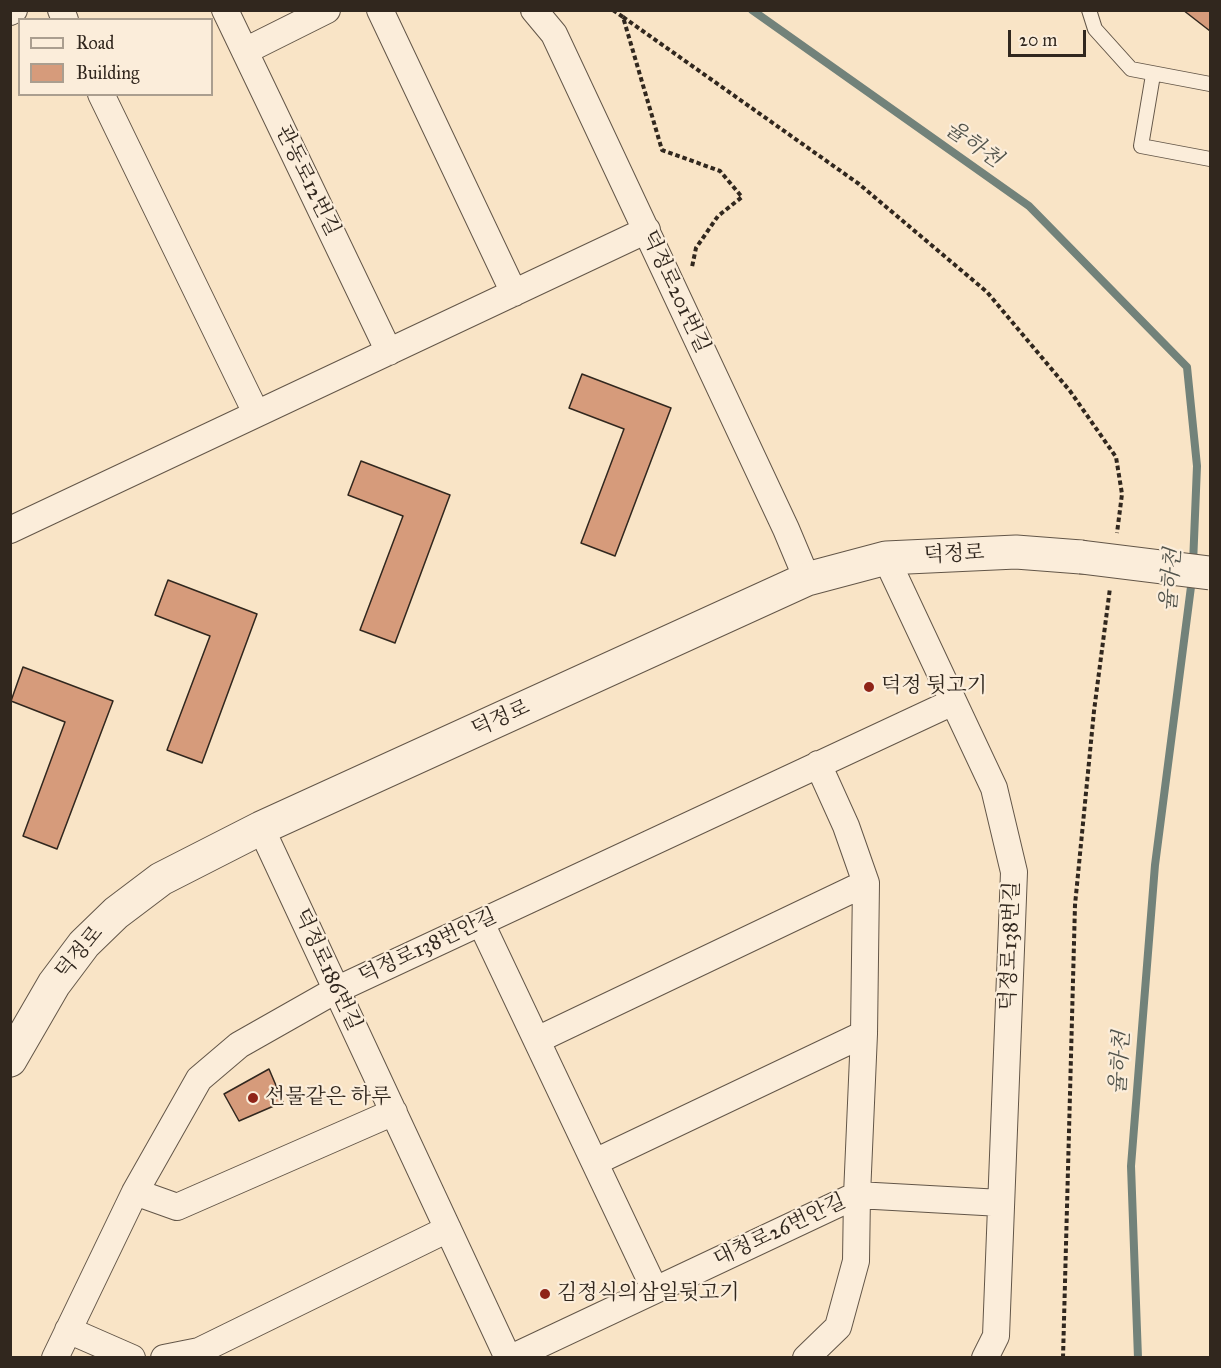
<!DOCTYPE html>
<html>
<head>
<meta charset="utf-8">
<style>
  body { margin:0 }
  #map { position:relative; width:1221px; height:1368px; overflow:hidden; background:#f9e4c6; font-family:"IM FELL Great Primer",serif }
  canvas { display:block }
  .frame { position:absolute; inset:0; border:12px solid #31271e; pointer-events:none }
  .legend { position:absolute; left:18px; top:18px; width:195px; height:78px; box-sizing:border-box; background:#fbedda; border:2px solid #aa9e8f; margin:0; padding:8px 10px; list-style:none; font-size:18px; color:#31271e }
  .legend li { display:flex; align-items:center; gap:12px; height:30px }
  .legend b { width:30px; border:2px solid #aa9e8f }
  .scale { position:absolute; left:1008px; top:30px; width:78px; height:27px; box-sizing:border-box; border:3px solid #31271e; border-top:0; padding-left:8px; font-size:18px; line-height:21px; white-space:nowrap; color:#31271e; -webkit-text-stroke:4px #fbedda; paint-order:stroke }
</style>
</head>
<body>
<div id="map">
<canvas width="1221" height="1368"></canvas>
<div class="frame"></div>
<ul class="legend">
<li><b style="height:8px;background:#fbedda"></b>Road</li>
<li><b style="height:16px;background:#d69b7b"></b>Building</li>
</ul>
<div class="scale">20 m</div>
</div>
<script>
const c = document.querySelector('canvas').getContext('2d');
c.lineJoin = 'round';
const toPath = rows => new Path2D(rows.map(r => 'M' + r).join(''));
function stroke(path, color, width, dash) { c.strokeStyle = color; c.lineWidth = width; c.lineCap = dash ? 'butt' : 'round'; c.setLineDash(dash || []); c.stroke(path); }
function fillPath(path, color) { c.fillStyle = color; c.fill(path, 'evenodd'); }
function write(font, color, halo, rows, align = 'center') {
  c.font = font + ' "IM FELL Great Primer","Noto Serif KR",serif'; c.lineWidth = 4.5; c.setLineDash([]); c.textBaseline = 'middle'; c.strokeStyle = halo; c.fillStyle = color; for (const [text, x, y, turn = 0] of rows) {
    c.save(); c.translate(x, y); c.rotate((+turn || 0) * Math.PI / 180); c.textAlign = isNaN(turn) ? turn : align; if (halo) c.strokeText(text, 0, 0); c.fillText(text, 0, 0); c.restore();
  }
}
stroke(toPath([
  [752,10,1029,206,1187,367,1197,466,1193,564],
  [1138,1358,1131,1166,1155,865,1192,579]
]), '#72827a', 8);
const building = toPath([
  [1183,10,1210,10,1210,31,1183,10],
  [582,374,671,408,615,556,581,543,624,429,569,408,582,374],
  [361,461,450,495,395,643,360,630,403,516,348,495,361,461],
  [168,580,257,614,202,763,167,750,210,636,155,615,168,580],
  [23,667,113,701,57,849,23,836,65,722,11,701,23,667],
  [269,1069,283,1102,239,1121,224,1094,269,1069]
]);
fillPath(building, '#d69b7b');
stroke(building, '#31271e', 1.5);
const service = toPath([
  [1089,10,1095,29,1131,69,1210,84],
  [1153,75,1141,146,1210,159]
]);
const minor = toPath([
  [61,10,65,20],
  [225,10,389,352],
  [380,10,514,293],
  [534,10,554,34,786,529,807,579],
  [10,12,14,10],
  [245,51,327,10],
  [101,94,256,413],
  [10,530,647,230],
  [886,558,994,788,1014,872,996,1336,985,1358],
  [261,828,508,1358],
  [481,923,655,1290],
  [537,1040,866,883],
  [595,1162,864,1034],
  [135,1192,177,1207,394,1112],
  [68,1330,132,1358],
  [55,1358,135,1192,199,1079,239,1045,336,990,953,702],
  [164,1358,199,1351,448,1229],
  [511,1358,857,1195,1001,1203],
  [806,1358,838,1327,856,1261,857,1195,864,1034,866,883,846,826,818,764]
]);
const tertiary = toPath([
  [10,1060,54,984,84,944,116,913,161,879,261,828,807,579,886,558,1016,552,1081,557]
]);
stroke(service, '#635648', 16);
stroke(minor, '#635648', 28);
stroke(tertiary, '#635648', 35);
stroke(toPath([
  [613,10,623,17,662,150,720,171,742,197,718,216,696,248,692,267],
  [623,17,859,184,987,292,1070,391,1116,457,1122,494,1117,533],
  [1063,1358,1075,905,1094,711,1110,588]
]), '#31271e', 4, [4.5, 3]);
stroke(service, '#fbedda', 14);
stroke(minor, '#fbedda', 26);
stroke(tertiary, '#fbedda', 33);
const tertiaryBridge = toPath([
  [1081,557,1210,573]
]);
stroke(tertiaryBridge, '#635648', 35, []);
stroke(tertiaryBridge, '#fbedda', 33);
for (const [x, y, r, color] of [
  [869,687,6,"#8f2418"],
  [253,1098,6,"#8f2418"],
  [545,1294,6,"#8f2418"]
]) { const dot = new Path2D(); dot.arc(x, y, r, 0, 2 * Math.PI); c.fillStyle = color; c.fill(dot); stroke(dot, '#fbedda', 2); }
write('21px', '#31271e', '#fbedda', [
  ["관동로12번길",307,181,64],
  ["덕정로201번길",675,292,65],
  ["덕정로",954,555,-3],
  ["덕정로",501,719,-24],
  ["덕정로138번길",1011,946,-88],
  ["덕정로138번안길",428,947,-25],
  ["덕정로",80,953,-50],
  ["덕정로186번길",327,970,65],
  ["대청로26번안길",780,1231,-25]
]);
write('21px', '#31271e', '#fbedda', [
  ["덕정 뒷고기",881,687],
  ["선물같은 하루",265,1098],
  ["김정식의삼일뒷고기",557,1294]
], 'left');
write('italic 22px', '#52544c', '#fbedda', [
  ["율하천",973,145,35],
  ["율하천",1172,580,-85],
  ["율하천",1121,1063,-86]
]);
</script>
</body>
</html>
